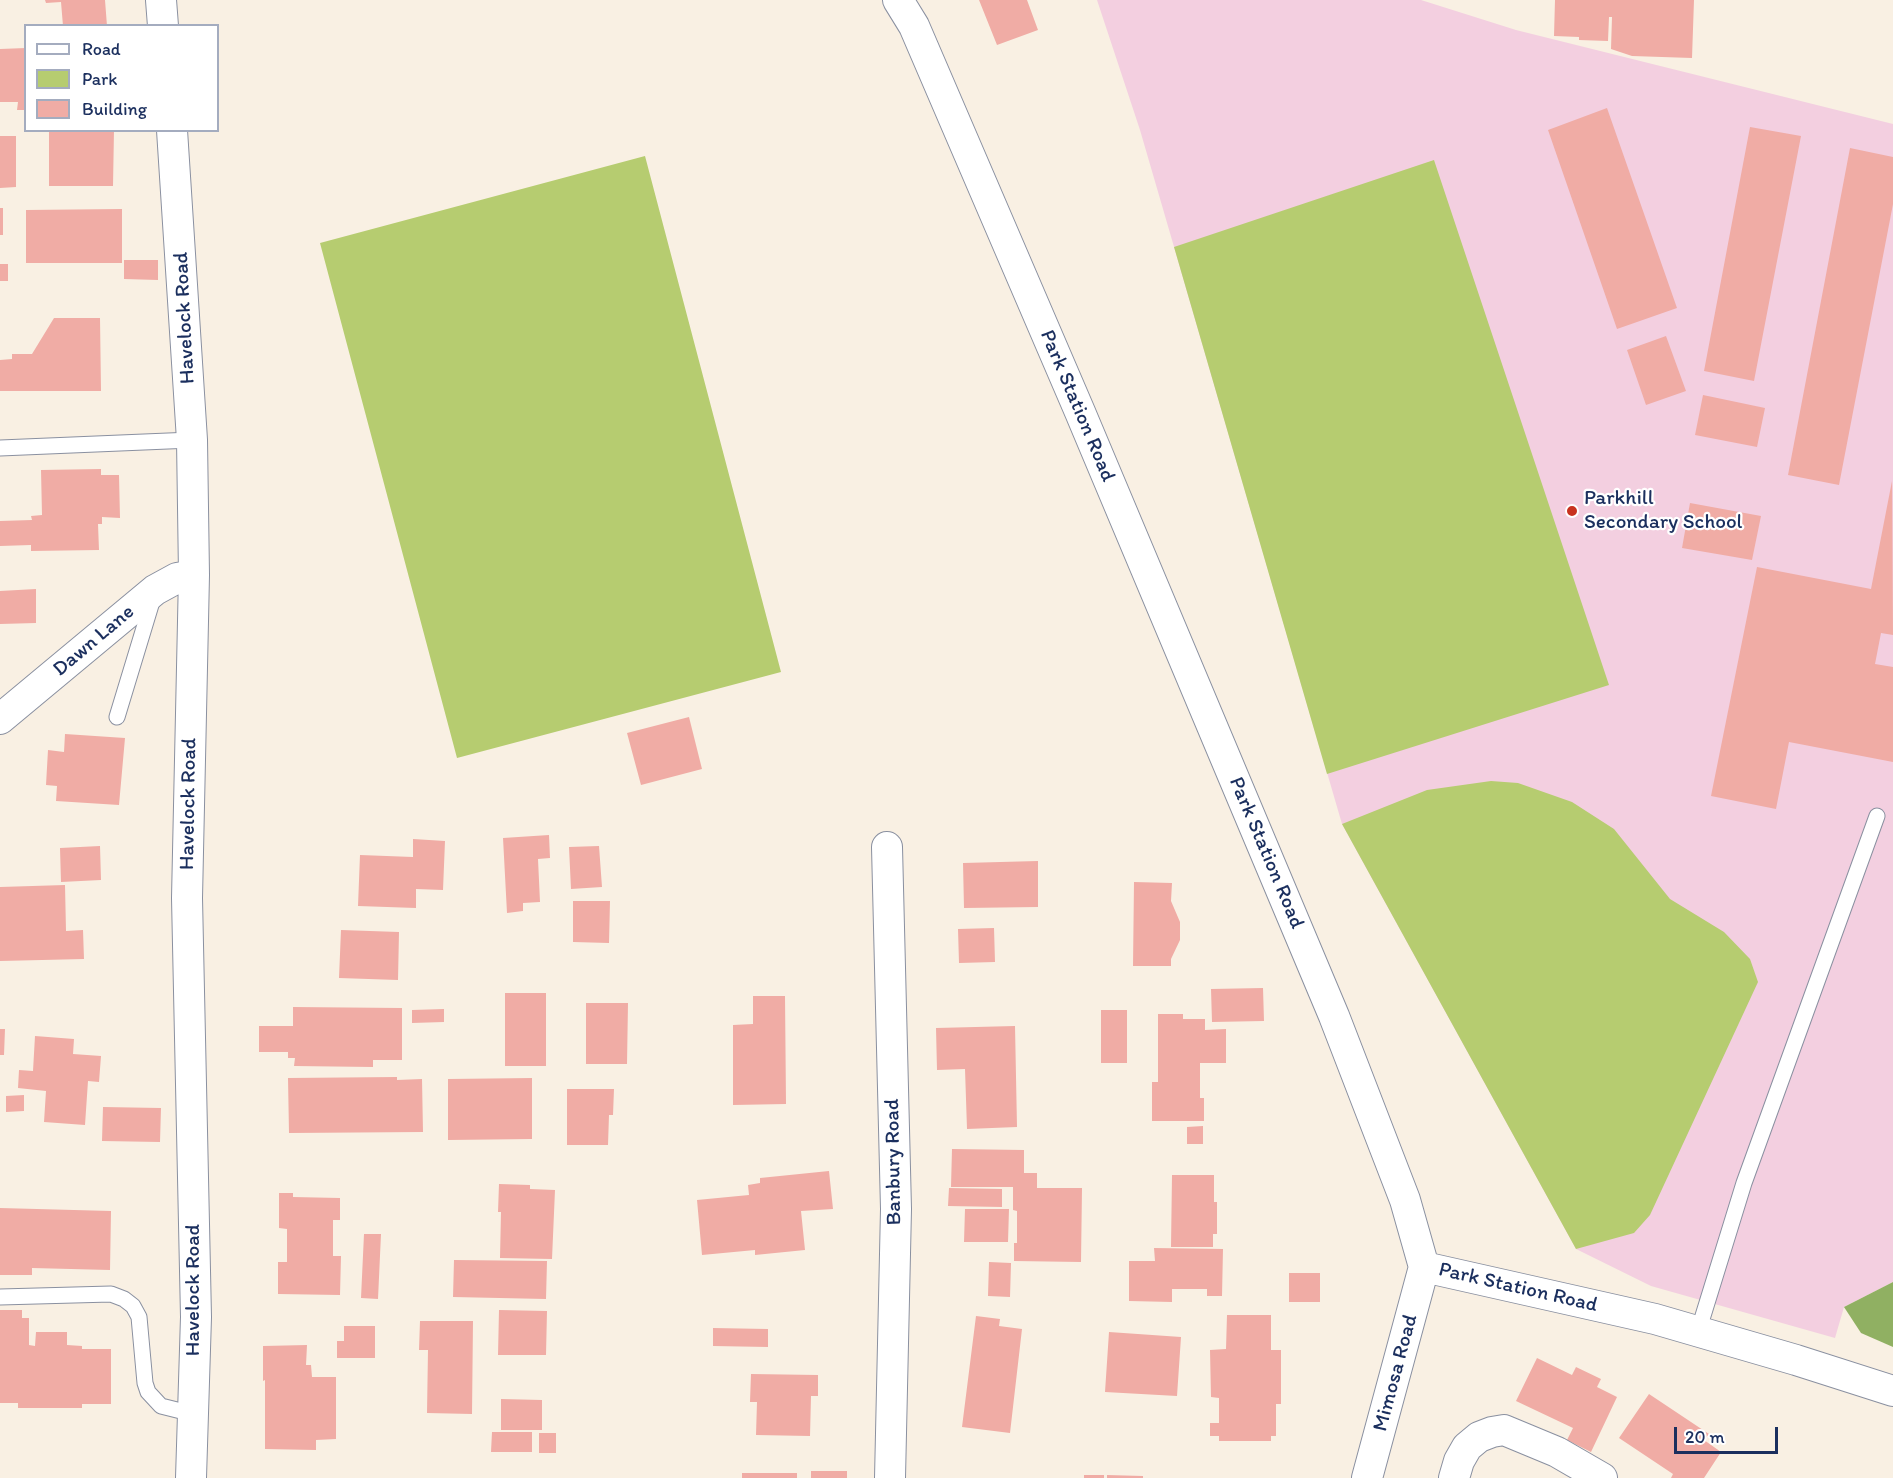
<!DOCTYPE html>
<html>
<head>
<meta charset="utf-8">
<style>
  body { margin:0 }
  #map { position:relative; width:1893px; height:1478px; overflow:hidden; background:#f9f0e3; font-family:Itim,sans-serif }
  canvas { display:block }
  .legend { position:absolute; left:24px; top:24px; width:195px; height:108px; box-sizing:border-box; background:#fff; border:2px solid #a4acbf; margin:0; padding:8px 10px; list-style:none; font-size:18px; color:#1b2f5e }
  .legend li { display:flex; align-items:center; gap:12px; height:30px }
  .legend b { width:30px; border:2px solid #a4acbf }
  .scale { position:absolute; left:1674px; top:1427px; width:104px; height:27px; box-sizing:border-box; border:3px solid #1b2f5e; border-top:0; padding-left:8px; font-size:18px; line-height:21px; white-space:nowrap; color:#1b2f5e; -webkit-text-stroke:4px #fff; paint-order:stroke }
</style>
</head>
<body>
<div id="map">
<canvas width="1893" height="1478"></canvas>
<ul class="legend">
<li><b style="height:8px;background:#fff"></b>Road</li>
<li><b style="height:16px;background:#b6cc70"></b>Park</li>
<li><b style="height:16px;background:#f0aca5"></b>Building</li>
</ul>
<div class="scale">20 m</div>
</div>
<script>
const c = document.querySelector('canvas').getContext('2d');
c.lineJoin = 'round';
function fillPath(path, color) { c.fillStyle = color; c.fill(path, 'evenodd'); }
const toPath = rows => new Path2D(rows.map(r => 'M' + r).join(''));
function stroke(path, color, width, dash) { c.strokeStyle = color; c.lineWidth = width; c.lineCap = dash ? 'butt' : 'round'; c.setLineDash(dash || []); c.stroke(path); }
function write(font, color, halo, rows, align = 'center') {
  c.font = font + ' Itim,sans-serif'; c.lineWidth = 4.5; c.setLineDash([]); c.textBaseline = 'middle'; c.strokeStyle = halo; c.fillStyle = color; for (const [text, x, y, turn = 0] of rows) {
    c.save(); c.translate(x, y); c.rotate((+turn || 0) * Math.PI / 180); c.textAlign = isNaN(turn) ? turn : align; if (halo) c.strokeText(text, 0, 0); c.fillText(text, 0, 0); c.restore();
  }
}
fillPath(toPath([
  [1097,0,1421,0,1516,30,1893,124,1893,1282,1844,1307,1835,1338,1651,1286,1576,1249,1342,824,1140,130]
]), '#f3cfe0');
fillPath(toPath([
  [645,156,781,672,457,758,320,243],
  [1434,160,1609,685,1327,774,1174,247],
  [1491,781,1518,783,1572,802,1614,829,1670,899,1724,932,1750,959,1758,982,1650,1215,1634,1233,1576,1249,1342,824,1427,790]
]), '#b6cc70');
fillPath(toPath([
  [1893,1282,1893,1347,1861,1333,1844,1307]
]), '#90b062');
fillPath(toPath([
  [45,0,105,0,107,26,63,26,61,2,46,3],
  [979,0,1027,0,1038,30,997,45],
  [1555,0,1694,0,1692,58,1632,56,1611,49,1612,17,1609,17,1608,41,1579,40,1579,37,1554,36],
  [26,48,26,110,17,110,18,102,0,102,0,49],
  [1607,108,1677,308,1617,329,1548,130],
  [1750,127,1801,136,1754,381,1704,371],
  [83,130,114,130,113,186,49,186,49,132],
  [0,136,16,136,16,187,0,188],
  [1850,148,1893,157,1893,204,1839,485,1788,475],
  [0,208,3,208,3,235,0,235],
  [122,209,122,263,26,263,26,210],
  [124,260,158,260,158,280,124,279],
  [0,264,8,264,8,281,0,281],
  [54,318,100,318,101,391,0,391,0,360,12,359,12,354,32,354],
  [1666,336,1686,391,1646,405,1627,350],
  [1703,395,1765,408,1757,447,1695,435],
  [101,469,101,475,119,475,120,518,102,517,102,524,98,524,99,550,31,551,31,545,0,546,0,521,32,520,31,516,42,515,41,470],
  [1892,481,1893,635,1881,633,1875,664,1893,667,1893,762,1789,742,1776,809,1711,796,1757,567,1871,589],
  [1690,503,1761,516,1752,560,1682,548],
  [36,589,36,623,0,624,0,591],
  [689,717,702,769,641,785,627,733],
  [65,734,125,738,119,805,56,801,57,786,46,785,48,750,64,752],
  [549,835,550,858,538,859,540,902,523,903,523,911,507,913,503,838],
  [413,839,445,841,443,890,416,889,416,908,358,906,360,855,413,857],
  [100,846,101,880,61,882,60,848],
  [599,846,602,887,571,889,569,847],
  [1038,861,1038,907,964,908,963,863],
  [1134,882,1172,883,1171,901,1180,922,1180,940,1171,959,1171,966,1133,966],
  [65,885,66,931,83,930,84,959,0,961,0,887],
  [573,901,610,901,609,943,573,942],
  [994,928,995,962,959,963,958,929],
  [341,930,399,932,398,980,339,978],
  [1263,988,1264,1021,1212,1022,1211,989],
  [505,993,546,993,546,1066,505,1066],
  [753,996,785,996,786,1104,733,1105,733,1025,753,1024],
  [586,1003,628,1003,627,1064,586,1064],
  [293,1007,402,1008,402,1060,373,1060,373,1067,294,1066,295,1058,288,1058,288,1052,259,1052,259,1026,293,1026],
  [444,1009,444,1022,412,1023,412,1010],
  [1101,1010,1127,1010,1127,1063,1101,1063],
  [1158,1014,1183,1014,1183,1019,1205,1019,1205,1030,1226,1029,1226,1063,1200,1063,1200,1098,1204,1098,1204,1121,1152,1121,1152,1082,1158,1082],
  [1015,1026,1017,1127,967,1129,965,1069,937,1070,936,1028],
  [0,1029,5,1029,4,1055,0,1055],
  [35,1036,74,1039,73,1054,101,1056,99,1082,88,1081,85,1125,44,1122,46,1091,18,1088,19,1070,33,1071],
  [397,1077,397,1080,422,1079,423,1132,289,1133,288,1078],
  [532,1078,532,1139,448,1140,448,1079],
  [567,1089,614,1089,613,1115,609,1115,608,1145,567,1145],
  [24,1095,24,1111,6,1112,6,1096],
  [103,1107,161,1108,160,1142,102,1141],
  [1203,1126,1203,1144,1187,1144,1187,1127],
  [952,1149,1024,1150,1024,1173,1037,1173,1037,1188,1082,1188,1081,1262,1014,1261,1014,1243,1017,1243,1017,1211,1013,1210,1013,1187,951,1187],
  [829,1171,833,1209,801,1211,805,1250,755,1255,755,1250,702,1255,697,1200,749,1195,748,1185,760,1183,760,1178],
  [1172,1175,1214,1175,1214,1202,1217,1202,1217,1234,1213,1234,1213,1247,1171,1247],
  [499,1184,530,1185,530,1189,555,1190,552,1259,500,1258,501,1212,498,1212],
  [949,1188,1002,1189,1002,1207,948,1206],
  [279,1193,293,1193,293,1197,340,1198,340,1220,333,1220,333,1256,341,1256,340,1295,278,1294,278,1262,287,1262,287,1229,279,1228],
  [0,1208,111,1211,110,1270,32,1268,32,1275,0,1275],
  [965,1209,1009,1209,1008,1242,964,1242],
  [364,1234,381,1234,378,1299,361,1298],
  [1154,1248,1223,1249,1222,1296,1207,1296,1207,1289,1172,1289,1172,1302,1129,1301,1129,1261,1155,1261],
  [454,1260,547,1261,546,1299,453,1297],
  [989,1262,1011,1263,1010,1297,988,1296],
  [1289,1273,1320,1273,1320,1302,1289,1302],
  [0,1310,22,1310,22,1318,29,1318,29,1345,35,1346,36,1332,67,1332,67,1345,82,1346,82,1349,111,1349,111,1404,82,1404,82,1408,18,1408,18,1403,0,1403],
  [499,1310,547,1311,546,1355,498,1355],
  [1227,1315,1271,1315,1271,1350,1281,1350,1281,1404,1276,1404,1276,1436,1271,1436,1271,1441,1219,1441,1219,1436,1210,1436,1210,1423,1219,1423,1219,1398,1211,1397,1210,1350,1226,1349],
  [976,1316,1000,1319,999,1326,1022,1329,1010,1433,962,1427],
  [420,1321,473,1321,472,1414,427,1413,428,1350,419,1350],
  [344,1326,375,1326,375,1358,337,1358,337,1341,344,1341],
  [713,1328,768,1329,768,1347,713,1346],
  [1109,1332,1181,1337,1177,1396,1105,1392],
  [307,1345,306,1365,311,1365,312,1377,336,1377,336,1439,316,1440,316,1450,265,1449,265,1380,263,1381,263,1346],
  [1537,1358,1572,1375,1576,1367,1601,1379,1597,1387,1617,1397,1591,1452,1567,1440,1573,1428,1516,1401],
  [751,1374,818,1375,818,1396,811,1396,810,1436,756,1435,757,1402,750,1402],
  [1649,1394,1709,1434,1704,1440,1721,1452,1704,1478,1671,1478,1673,1474,1619,1438],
  [501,1399,542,1400,542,1430,501,1430],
  [492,1432,532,1432,532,1452,491,1452],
  [539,1433,556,1433,556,1453,539,1453],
  [811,1471,847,1471,847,1478,811,1478],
  [742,1473,797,1473,797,1478,742,1478],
  [1084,1475,1104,1475,1104,1478,1084,1478],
  [1107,1475,1143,1476,1143,1478,1107,1478]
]), '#f0aca5');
const lane = toPath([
  [0,448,192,440],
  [117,717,154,595],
  [0,1297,111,1294,124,1299,133,1306,139,1317,145,1383,148,1392,161,1406,193,1414],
  [1698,1332,1744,1183,1877,816]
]);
const street = toPath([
  [161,0,163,26],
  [898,0,914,26,1080,412,1334,1016,1405,1200,1424,1267,1367,1478],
  [172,130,192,440,194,575,187,898,196,1317,191,1478],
  [0,719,155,590,177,578,194,575],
  [887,847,896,1209,890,1478],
  [1424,1267,1655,1319,1796,1360,1893,1391],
  [1454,1478,1459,1461,1467,1447,1479,1437,1492,1432,1504,1430,1557,1452,1602,1478]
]);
stroke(lane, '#8a90a0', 17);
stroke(street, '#8a90a0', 32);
stroke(lane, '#fff', 15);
stroke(street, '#fff', 30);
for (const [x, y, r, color] of [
  [1572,511,6,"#c8321e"]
]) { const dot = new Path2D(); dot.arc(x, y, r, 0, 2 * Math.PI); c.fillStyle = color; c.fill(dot); stroke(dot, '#fff', 2); }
write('21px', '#1b2f5e', '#fff', [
  ["Havelock Road",185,318,-93],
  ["Park Station Road",1077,406,67],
  ["Dawn Lane",94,641,-40],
  ["Havelock Road",189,804,-89],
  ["Park Station Road",1266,853,67],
  ["Banbury Road",894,1162,-91],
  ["Park Station Road",1518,1288,13],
  ["Havelock Road",194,1290,-90],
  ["Mimosa Road",1396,1373,-75]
]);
write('21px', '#1b2f5e', '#fff', [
  ["Parkhill",1584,499],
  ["Secondary School",1584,523]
], 'left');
</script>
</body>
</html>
